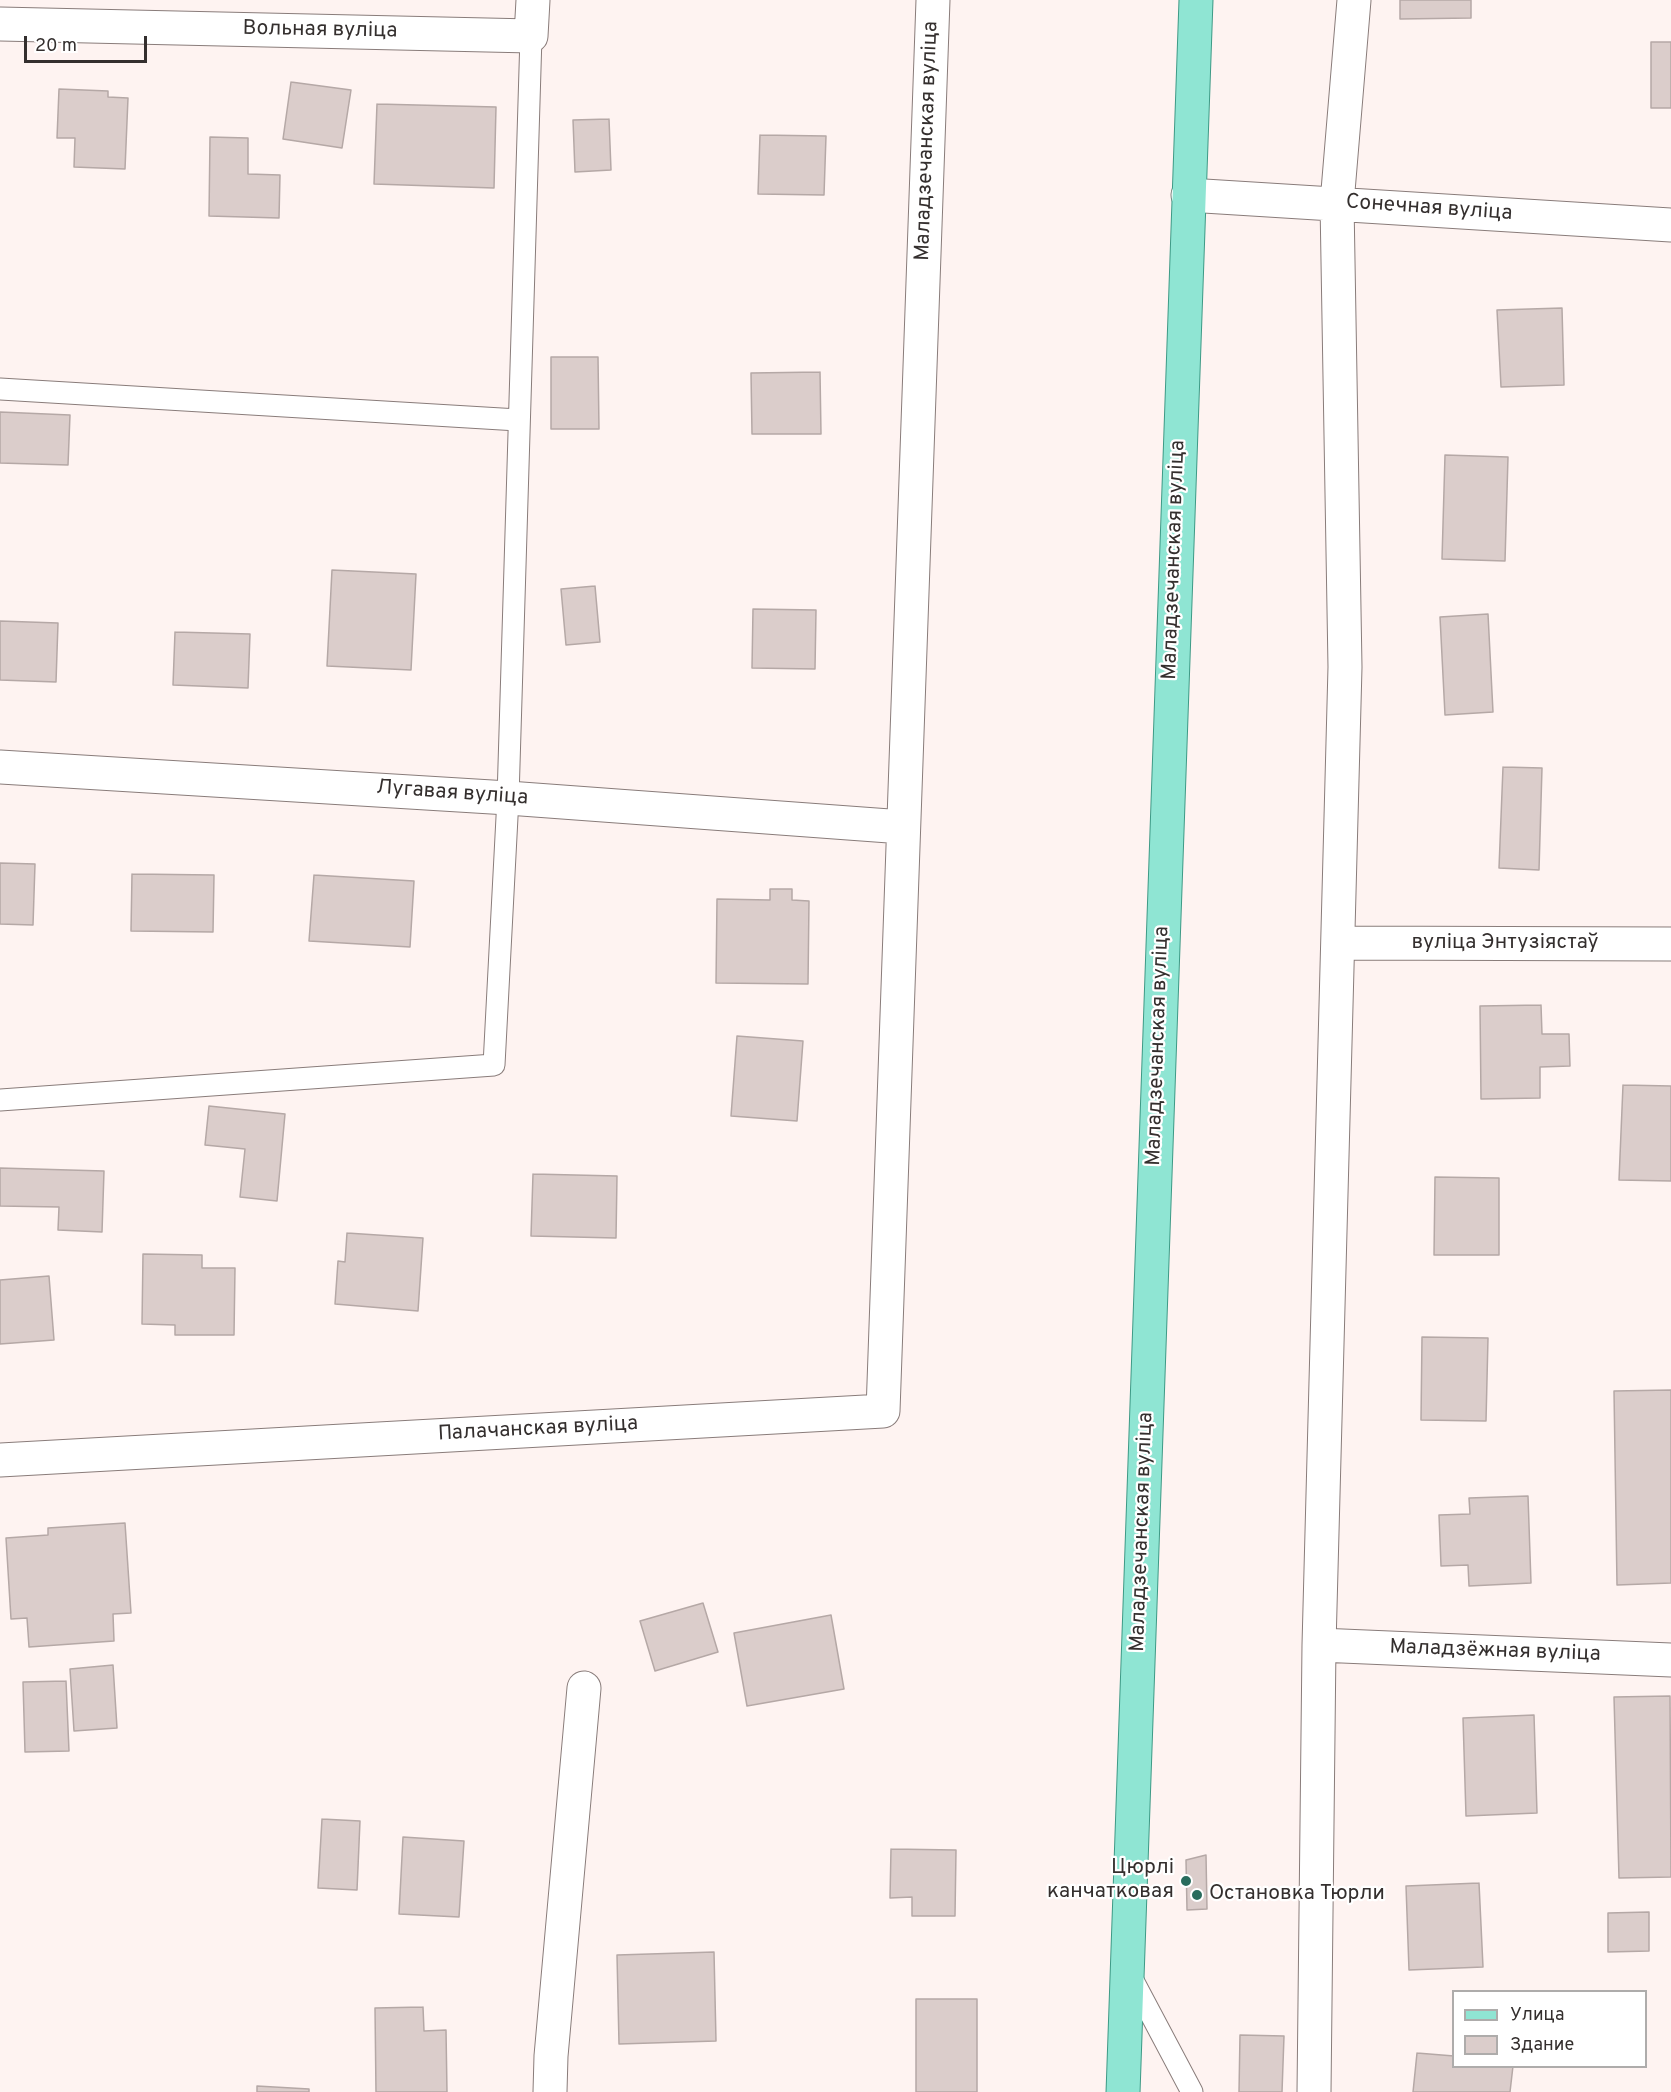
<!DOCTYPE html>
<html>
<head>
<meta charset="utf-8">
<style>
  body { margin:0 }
  #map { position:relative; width:1671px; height:2092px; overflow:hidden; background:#fef3f1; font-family:Overpass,sans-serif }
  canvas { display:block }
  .legend { position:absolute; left:1452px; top:1990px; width:195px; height:78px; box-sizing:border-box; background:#fff; border:2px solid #aeacab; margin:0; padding:8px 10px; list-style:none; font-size:18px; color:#342f2e }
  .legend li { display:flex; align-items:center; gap:12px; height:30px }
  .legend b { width:30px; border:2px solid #aeacab }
  .scale { position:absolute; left:24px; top:36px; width:123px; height:27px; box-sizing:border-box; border:3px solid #342f2e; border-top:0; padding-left:8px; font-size:18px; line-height:21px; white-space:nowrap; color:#342f2e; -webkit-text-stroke:4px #fff; paint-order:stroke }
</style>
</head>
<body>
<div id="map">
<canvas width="1671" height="2092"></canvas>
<ul class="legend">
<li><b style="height:8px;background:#8fe5d3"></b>Улица</li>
<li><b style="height:16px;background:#dbcdcb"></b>Здание</li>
</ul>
<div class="scale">20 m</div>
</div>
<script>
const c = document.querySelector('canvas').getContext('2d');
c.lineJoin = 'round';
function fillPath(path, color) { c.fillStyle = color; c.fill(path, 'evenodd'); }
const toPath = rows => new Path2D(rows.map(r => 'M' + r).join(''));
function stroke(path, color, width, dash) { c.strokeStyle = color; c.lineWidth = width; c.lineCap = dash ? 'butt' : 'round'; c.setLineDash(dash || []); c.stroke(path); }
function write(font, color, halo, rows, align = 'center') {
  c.font = font + ' Overpass,sans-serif'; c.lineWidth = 4.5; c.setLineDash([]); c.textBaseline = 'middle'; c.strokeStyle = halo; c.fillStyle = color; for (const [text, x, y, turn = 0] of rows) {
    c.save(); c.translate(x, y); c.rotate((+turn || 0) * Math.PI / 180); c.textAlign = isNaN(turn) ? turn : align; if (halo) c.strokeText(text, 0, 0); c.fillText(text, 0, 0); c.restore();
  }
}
const building = toPath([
  [1400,0,1471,0,1471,18,1400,19,1400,0],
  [1651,42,1671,42,1671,108,1651,108,1651,42],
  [291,82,351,90,342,148,283,139,291,82],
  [59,89,108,91,108,97,128,98,125,169,74,167,75,138,57,138,59,89],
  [377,104,496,107,494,188,374,184,377,104],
  [609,119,611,170,575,172,573,120,609,119],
  [760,135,826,136,824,195,758,194,760,135],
  [210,137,248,138,248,174,280,175,279,218,209,216,210,137],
  [1562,308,1564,385,1501,387,1497,310,1562,308],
  [551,357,598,357,599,429,551,429,551,357],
  [820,372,821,434,752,434,751,373,820,372],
  [0,412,70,415,68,465,0,463,0,412],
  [1445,455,1508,457,1505,561,1442,559,1445,455],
  [332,570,416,574,411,670,327,666,332,570],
  [595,586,600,642,566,645,561,589,595,586],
  [753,609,816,610,815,669,752,668,753,609],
  [1488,614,1493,712,1445,715,1440,617,1488,614],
  [0,621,58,623,56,682,0,680,0,621],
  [175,632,250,634,248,688,173,685,175,632],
  [1503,767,1542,768,1539,870,1499,868,1503,767],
  [0,863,35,864,33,925,0,924,0,863],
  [132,874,214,875,213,932,131,931,132,874],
  [314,875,414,881,410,947,309,941,314,875],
  [770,889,792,889,792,900,809,901,808,984,716,983,717,899,770,900,770,889],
  [1541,1005,1542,1034,1569,1034,1570,1066,1540,1067,1540,1098,1481,1099,1480,1006,1541,1005],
  [737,1036,803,1041,797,1121,731,1116,737,1036],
  [1623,1085,1671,1086,1671,1181,1619,1180,1623,1085],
  [209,1106,285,1114,277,1201,240,1197,245,1149,205,1145,209,1106],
  [0,1168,104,1171,102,1232,58,1230,59,1207,0,1206,0,1168],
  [533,1174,617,1176,616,1238,531,1236,533,1174],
  [1435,1177,1499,1178,1499,1255,1434,1255,1435,1177],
  [347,1233,423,1238,418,1311,335,1304,338,1261,345,1262,347,1233],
  [143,1254,202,1255,202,1268,235,1268,234,1335,175,1335,175,1325,142,1324,143,1254],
  [49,1276,54,1340,0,1344,0,1280,49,1276],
  [1422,1337,1488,1338,1486,1421,1421,1420,1422,1337],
  [1671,1390,1671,1583,1617,1585,1614,1391,1671,1390],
  [1528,1496,1531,1583,1469,1586,1468,1565,1441,1566,1439,1515,1470,1514,1469,1498,1528,1496],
  [125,1523,131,1613,113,1614,114,1641,29,1647,27,1618,11,1619,6,1538,48,1535,48,1528,125,1523],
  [703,1603,718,1652,655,1671,640,1621,703,1603],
  [831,1615,844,1689,747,1706,734,1633,831,1615],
  [113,1665,117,1728,74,1731,70,1669,113,1665],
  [66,1681,69,1751,25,1752,23,1682,66,1681],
  [1670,1696,1671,1877,1619,1878,1614,1697,1670,1696],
  [1534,1715,1537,1813,1466,1816,1463,1718,1534,1715],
  [322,1819,360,1821,357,1890,318,1888,322,1819],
  [403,1837,464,1841,459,1917,399,1914,403,1837],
  [891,1849,956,1850,955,1916,912,1916,912,1897,890,1898,891,1849],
  [1206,1855,1207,1909,1187,1910,1186,1860,1206,1855],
  [1479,1883,1483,1967,1409,1970,1406,1886,1479,1883],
  [1649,1912,1649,1951,1608,1952,1608,1913,1649,1912],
  [714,1952,716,2041,619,2044,617,1955,714,1952],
  [916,1999,977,1999,977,2092,916,2092,916,1999],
  [423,2007,424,2031,446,2030,447,2092,376,2092,375,2008,423,2007],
  [1240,2035,1284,2036,1282,2092,1239,2092,1240,2035],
  [1417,2053,1454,2056,1454,2066,1513,2066,1510,2092,1413,2092,1417,2053],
  [257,2086,309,2089,309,2092,257,2092,257,2086]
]);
fillPath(building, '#dbcdcb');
stroke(building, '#b5a8a6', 1.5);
const service = toPath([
  [0,389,518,420],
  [0,1100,494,1065,508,798,531,36],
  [1130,1975,1192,2092]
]);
const minor = toPath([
  [0,24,531,36,533,0],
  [1188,195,1671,225],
  [0,767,508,798,903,827],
  [1338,943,1671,944],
  [0,1460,883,1411,933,0],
  [1319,1645,1671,1660],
  [550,2092,551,2056,584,1688],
  [1314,2092,1319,1645,1345,667,1337,203,1354,0]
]);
const primary = toPath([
  [1123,2092,1196,0]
]);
stroke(service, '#897c7a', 23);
stroke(minor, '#897c7a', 35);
stroke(primary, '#3e9a86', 35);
stroke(service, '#fff', 21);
stroke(minor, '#fff', 33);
stroke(primary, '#8fe5d3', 33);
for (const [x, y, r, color] of [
  [1186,1881,6,"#296c5d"],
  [1197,1895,6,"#296c5d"]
]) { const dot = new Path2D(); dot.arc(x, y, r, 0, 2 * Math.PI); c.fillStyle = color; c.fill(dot); stroke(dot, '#fff', 2); }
write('21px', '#342f2e', '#fff', [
  ["Вольная вуліца",320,31,1],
  ["Маладзечанская вуліца",928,141,-88],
  ["Сонечная вуліца",1429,209,4],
  ["Маладзечанская вуліца",1175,560,-88],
  ["Лугавая вуліца",452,794,4],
  ["вуліца Энтузіястаў",1505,944],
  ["Маладзечанская вуліца",1159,1046,-88],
  ["Палачанская вуліца",538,1430,-3],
  ["Маладзечанская вуліца",1143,1532,-88],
  ["Маладзёжная вуліца",1495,1652,2]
]);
write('21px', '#342f2e', '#fff', [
  ["Цюрлі",1174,1869],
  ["канчатковая",1174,1893],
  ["Остановка Тюрли",1209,1895,"left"]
], 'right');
</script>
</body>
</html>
